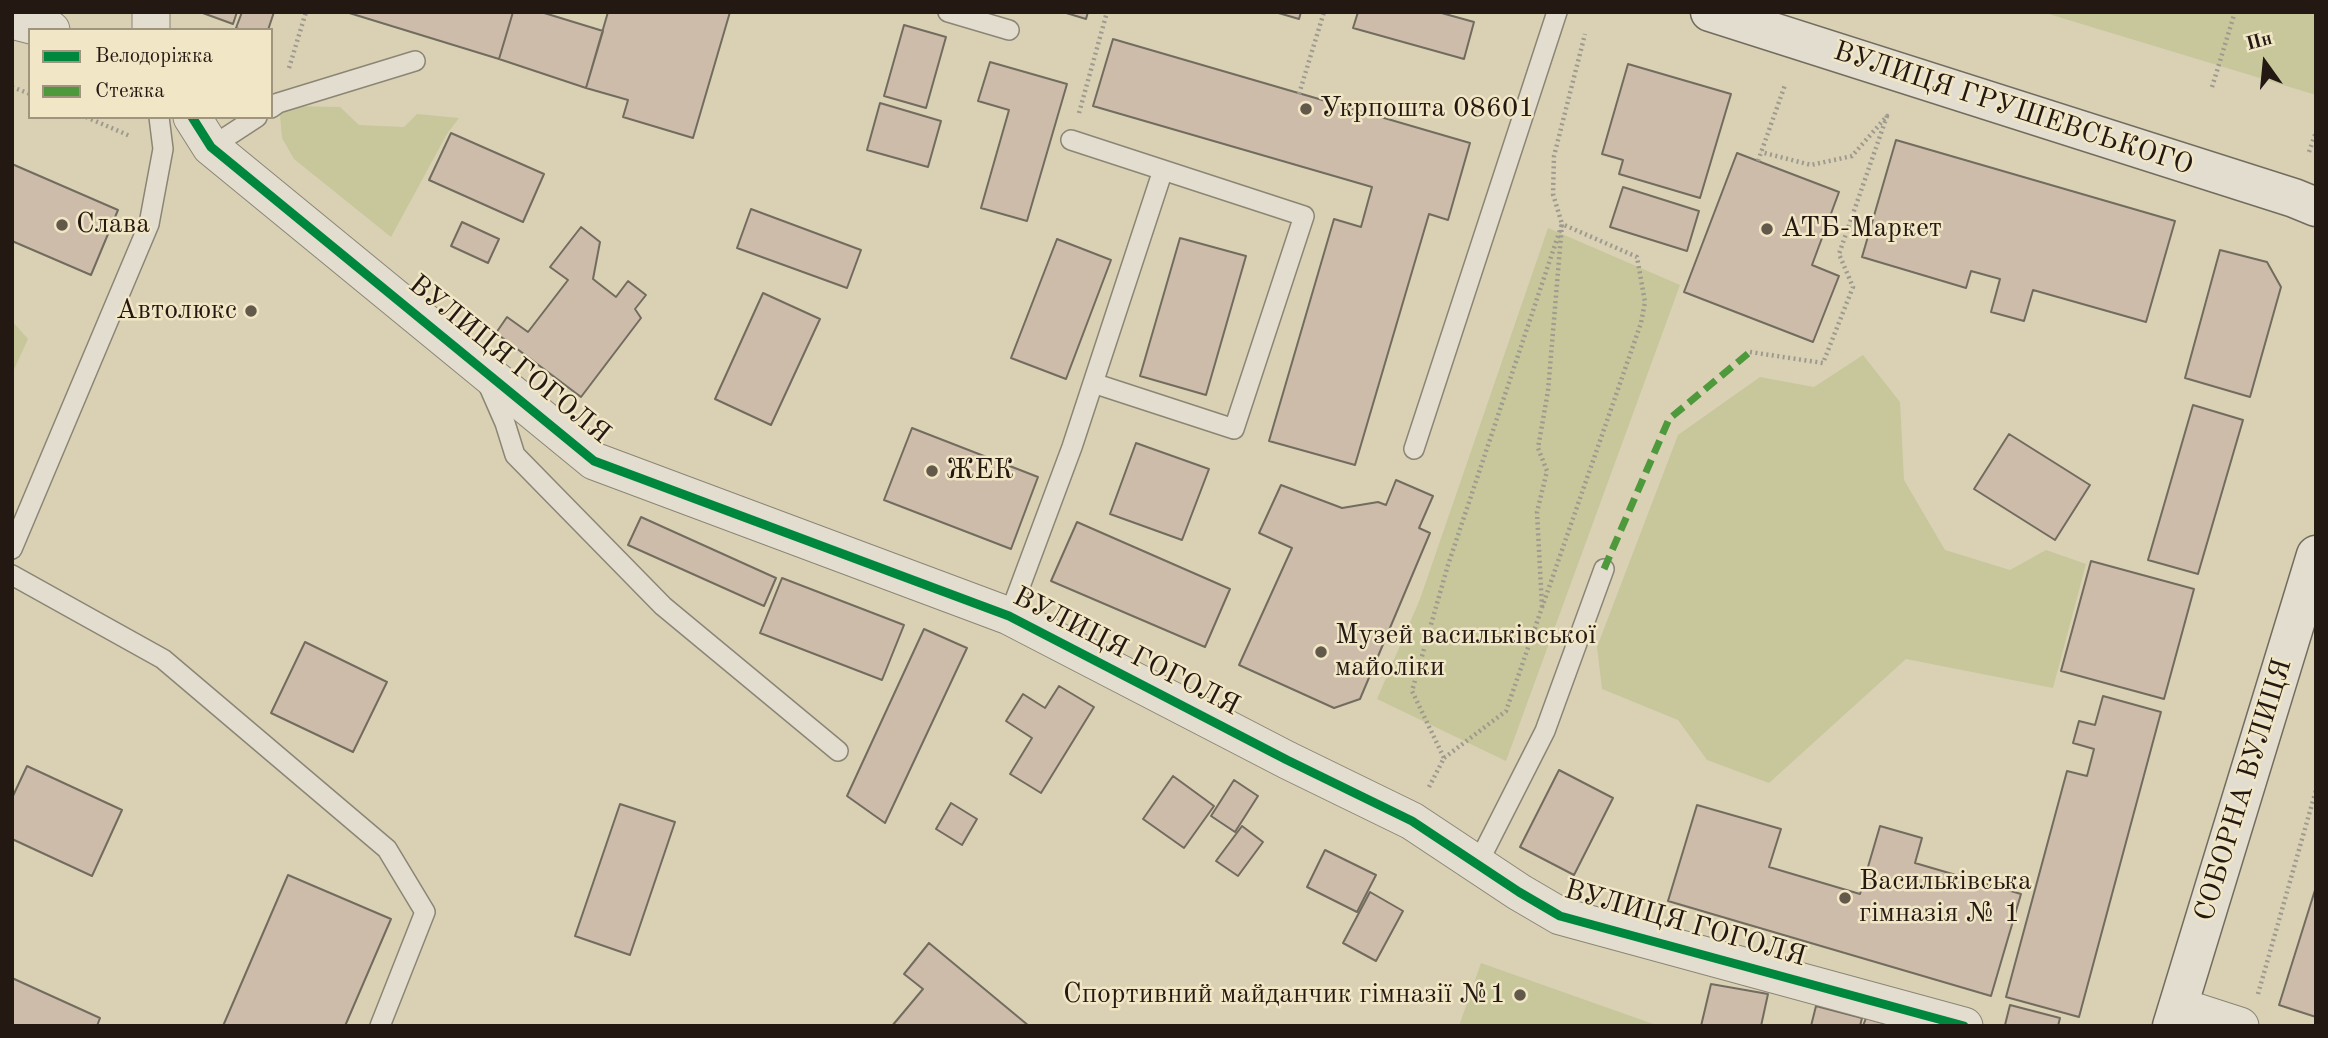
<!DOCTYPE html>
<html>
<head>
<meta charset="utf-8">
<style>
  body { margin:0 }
  #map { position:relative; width:2328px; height:1038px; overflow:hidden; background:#dad1b5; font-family:"Old Standard TT",serif }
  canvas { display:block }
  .frame { position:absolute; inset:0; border:14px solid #231812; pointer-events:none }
  .legend { position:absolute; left:28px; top:28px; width:245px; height:91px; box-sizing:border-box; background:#f1e6c5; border:2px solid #9f947d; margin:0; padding:9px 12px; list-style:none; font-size:21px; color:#231812 }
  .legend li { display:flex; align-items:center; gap:14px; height:35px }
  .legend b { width:35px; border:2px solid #9f947d }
  .north { position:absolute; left:2230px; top:28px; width:70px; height:70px; -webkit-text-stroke:5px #f1e6c5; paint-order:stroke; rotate:345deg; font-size:19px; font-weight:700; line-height:28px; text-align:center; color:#231812 }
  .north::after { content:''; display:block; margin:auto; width:24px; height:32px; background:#231812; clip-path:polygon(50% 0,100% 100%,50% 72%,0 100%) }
</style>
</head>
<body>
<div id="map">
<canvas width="2328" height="1038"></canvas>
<div class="frame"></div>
<ul class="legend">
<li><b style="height:9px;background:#00873e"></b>Велодоріжка</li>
<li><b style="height:9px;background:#4d993c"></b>Стежка</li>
</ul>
<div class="north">Пн</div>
</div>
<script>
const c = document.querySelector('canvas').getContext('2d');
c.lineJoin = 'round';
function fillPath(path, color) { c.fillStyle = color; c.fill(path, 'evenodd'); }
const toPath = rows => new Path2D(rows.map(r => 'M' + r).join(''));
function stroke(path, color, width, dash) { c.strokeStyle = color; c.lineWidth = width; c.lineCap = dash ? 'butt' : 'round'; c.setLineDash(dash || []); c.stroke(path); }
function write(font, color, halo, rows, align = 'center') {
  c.font = font + ' "Old Standard TT",serif'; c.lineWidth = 5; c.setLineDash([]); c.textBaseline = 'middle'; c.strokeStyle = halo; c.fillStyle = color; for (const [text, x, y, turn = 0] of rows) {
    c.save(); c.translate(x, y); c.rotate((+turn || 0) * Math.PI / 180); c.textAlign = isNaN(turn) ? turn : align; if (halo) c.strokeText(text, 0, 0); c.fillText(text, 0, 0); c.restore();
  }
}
fillPath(toPath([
  [2042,12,2316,12,2316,95],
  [292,106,340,107,359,125,404,127,417,114,459,118,447,134,391,237,294,159,282,138,280,115],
  [1548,228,1680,285,1506,761,1377,699,1420,599],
  [12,321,28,339,12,374],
  [1863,355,1900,402,1904,480,1945,550,2010,570,2046,550,2086,564,2053,688,1906,659,1769,783,1707,760,1678,720,1602,689,1597,647,1678,435,1760,377,1814,387],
  [1481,963,1659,1026,1459,1026]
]), '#c7c79b');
const building = toPath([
  [200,12,237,12,233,24,200,12],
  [242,12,274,12,268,30,242,30,236,28,242,12],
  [346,12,513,12,499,59,346,12],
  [513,12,541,12,603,31,586,88,499,59,513,12],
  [608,12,730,12,693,138,623,117,628,100,586,88,608,12],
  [1063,12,1088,12,1086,19,1063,12],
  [1275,12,1301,12,1299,19,1275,12],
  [1358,12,1438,12,1474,22,1464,59,1353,28,1358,12],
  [904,25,946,37,926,108,884,96,904,25],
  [1113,39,1470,143,1448,220,1429,214,1355,465,1269,441,1334,219,1361,227,1372,187,1093,106,1113,39],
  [990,62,1067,84,1027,221,981,208,1009,110,978,101,990,62],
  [1628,64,1731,94,1700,198,1619,174,1623,160,1602,154,1628,64],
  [880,103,941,121,928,167,867,150,880,103],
  [451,133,544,174,523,222,429,180,451,133],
  [1896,140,2175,221,2146,322,2033,290,2024,321,1991,312,2000,279,1971,271,1966,288,1862,257,1896,140],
  [1737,153,1839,192,1812,265,1839,276,1813,342,1684,292,1737,153],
  [12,164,118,210,91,275,12,241,12,164],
  [1623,187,1699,211,1687,251,1610,227,1623,187],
  [751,209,861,250,847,288,737,248,751,209],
  [462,222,499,239,488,263,451,246,462,222],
  [581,227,600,242,593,279,616,297,628,281,646,295,635,309,641,318,581,397,496,333,507,317,528,332,568,280,550,267,581,227],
  [1180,238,1246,256,1206,395,1140,376,1180,238],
  [1057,239,1111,260,1066,379,1011,358,1057,239],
  [2220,250,2267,262,2281,287,2250,397,2185,378,2220,250],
  [763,293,820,319,771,425,715,399,763,293],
  [2193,405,2243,420,2198,574,2148,560,2193,405],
  [912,428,1038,477,1011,549,884,500,912,428],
  [2009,434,2090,485,2055,540,1974,489,2009,434],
  [1136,443,1209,469,1182,540,1110,514,1136,443],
  [1396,480,1433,496,1419,528,1430,533,1360,699,1334,708,1239,665,1292,548,1259,533,1281,485,1342,508,1378,502,1386,505,1396,480],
  [641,517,776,578,764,606,628,545,641,517],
  [1077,522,1230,589,1205,647,1051,581,1077,522],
  [2091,561,2194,589,2164,699,2061,671,2091,561],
  [782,578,904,625,882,680,760,633,782,578],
  [924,629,967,648,885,823,847,796,924,629],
  [305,642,387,682,353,752,271,713,305,642],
  [1059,686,1094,707,1041,793,1010,774,1032,738,1006,721,1023,694,1045,708,1059,686],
  [2103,696,2161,712,2079,1017,2006,997,2067,771,2087,776,2094,749,2073,743,2079,721,2095,725,2103,696],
  [27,766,122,810,92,876,12,839,12,798,27,766],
  [1559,770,1613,798,1574,875,1520,847,1559,770],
  [1173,776,1214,806,1184,848,1143,819,1173,776],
  [1234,780,1258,796,1235,832,1211,816,1234,780],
  [951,803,977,819,962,845,936,829,951,803],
  [620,804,675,822,630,955,575,936,620,804],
  [1697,805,1781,829,1769,867,1860,894,1880,826,1922,838,1915,863,2021,894,1991,996,1668,901,1697,805],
  [1242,826,1263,842,1238,876,1216,861,1242,826],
  [1325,850,1376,875,1357,912,1307,887,1325,850],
  [288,875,391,919,345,1026,223,1026,288,875],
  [2315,890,2316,891,2316,1017,2279,1005,2315,890],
  [1370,892,1403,911,1376,961,1343,943,1370,892],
  [929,943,1029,1026,892,1026,923,989,904,974,929,943],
  [12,978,100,1018,97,1026,12,1026,12,978],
  [1711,984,1768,994,1761,1026,1701,1026,1711,984],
  [2010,1005,2060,1018,2058,1026,2005,1025,2010,1005],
  [1816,1006,1862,1018,1860,1026,1811,1026,1816,1006],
  [1866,1018,1894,1026,1863,1026,1866,1018]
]);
fillPath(building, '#ccbca9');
stroke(building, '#726c5f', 2);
const lane = toPath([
  [948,12,1009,30],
  [271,108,278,103,415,61],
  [1071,140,1163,170],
  [211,147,257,117],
  [487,382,505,423,515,455,663,606,838,751],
  [1414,449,1557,12],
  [12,549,149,224,163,149,159,117],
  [12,575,163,659,387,849,425,912,380,1026],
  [1009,616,1072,447,1093,383,1163,170,1304,216,1234,429,1093,383],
  [1478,863,1545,731,1604,569]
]);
const street = toPath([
  [12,20,51,30],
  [151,30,151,12],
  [192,117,211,147,594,461,1009,616,1287,760,1412,821,1519,892,1560,916,1964,1026],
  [2178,1006,2240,1026]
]);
const secondary = toPath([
  [1710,12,2294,198,2316,207],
  [2172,1026,2316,555]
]);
stroke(lane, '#8b8575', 22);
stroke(street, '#8b8575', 39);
stroke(secondary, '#726c5f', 41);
stroke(toPath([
  [289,68,306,12],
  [12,87,30,94],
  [2212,87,2235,12],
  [1299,94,1324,12],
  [1079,113,1107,12],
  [86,117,130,136],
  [2309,152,2316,132],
  [1758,161,1785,85],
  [1750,352,1823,363,1853,287,1839,254,1887,116,1852,156,1811,165,1761,152],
  [1444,758,1506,711,1641,323,1645,302,1637,257,1562,224,1548,391,1538,448,1547,471,1537,512,1542,607],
  [1429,787,1444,758,1412,691,1448,565,1562,224,1553,194,1554,156,1585,34],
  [2258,994,2316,790]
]), '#9e9a8f', 4.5, [2, 3.5]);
stroke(lane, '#e2ddce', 19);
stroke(street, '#e2ddce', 37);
stroke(secondary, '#e2ddce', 38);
stroke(toPath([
  [1604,569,1669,419,1750,352]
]), '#4d993c', 7, [14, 7]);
stroke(toPath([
  [192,117,211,147,594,461,1009,616,1287,760,1412,821,1519,892,1560,916,1964,1026]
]), '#00873e', 9);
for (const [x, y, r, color] of [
  [1306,109,7,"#63594b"],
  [62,225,7,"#63594b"],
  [1767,229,7,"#63594b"],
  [251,311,7,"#63594b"],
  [932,471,7,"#63594b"],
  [1321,652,7,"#63594b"],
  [1845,898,7,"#63594b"],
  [1520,995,7,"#63594b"]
]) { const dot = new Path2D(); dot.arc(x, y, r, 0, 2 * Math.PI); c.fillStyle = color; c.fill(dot); stroke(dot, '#f1e6c5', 2.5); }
write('28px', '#231812', '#f1e6c5', [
  ["Укрпошта 08601",1320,109],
  ["Слава",76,225],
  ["АТБ-Маркет",1781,229],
  ["Автолюкс",237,311,"right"],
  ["ЖЕК",946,471],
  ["Музей васильківської",1335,636],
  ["майоліки",1335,668],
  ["Васильківська",1859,882],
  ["гімназія № 1",1859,914],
  ["Спортивний майданчик гімназії №1",1506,995,"right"]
], 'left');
write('28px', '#231812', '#f1e6c5', [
  ["ВУЛИЦЯ ГРУШЕВСЬКОГО",2013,109,18],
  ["ВУЛИЦЯ ГОГОЛЯ",509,360,39],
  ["ВУЛИЦЯ ГОГОЛЯ",1126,652,27],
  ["СОБОРНА ВУЛИЦЯ",2244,790,-73],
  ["ВУЛИЦЯ ГОГОЛЯ",1685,924,16]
]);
</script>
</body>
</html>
